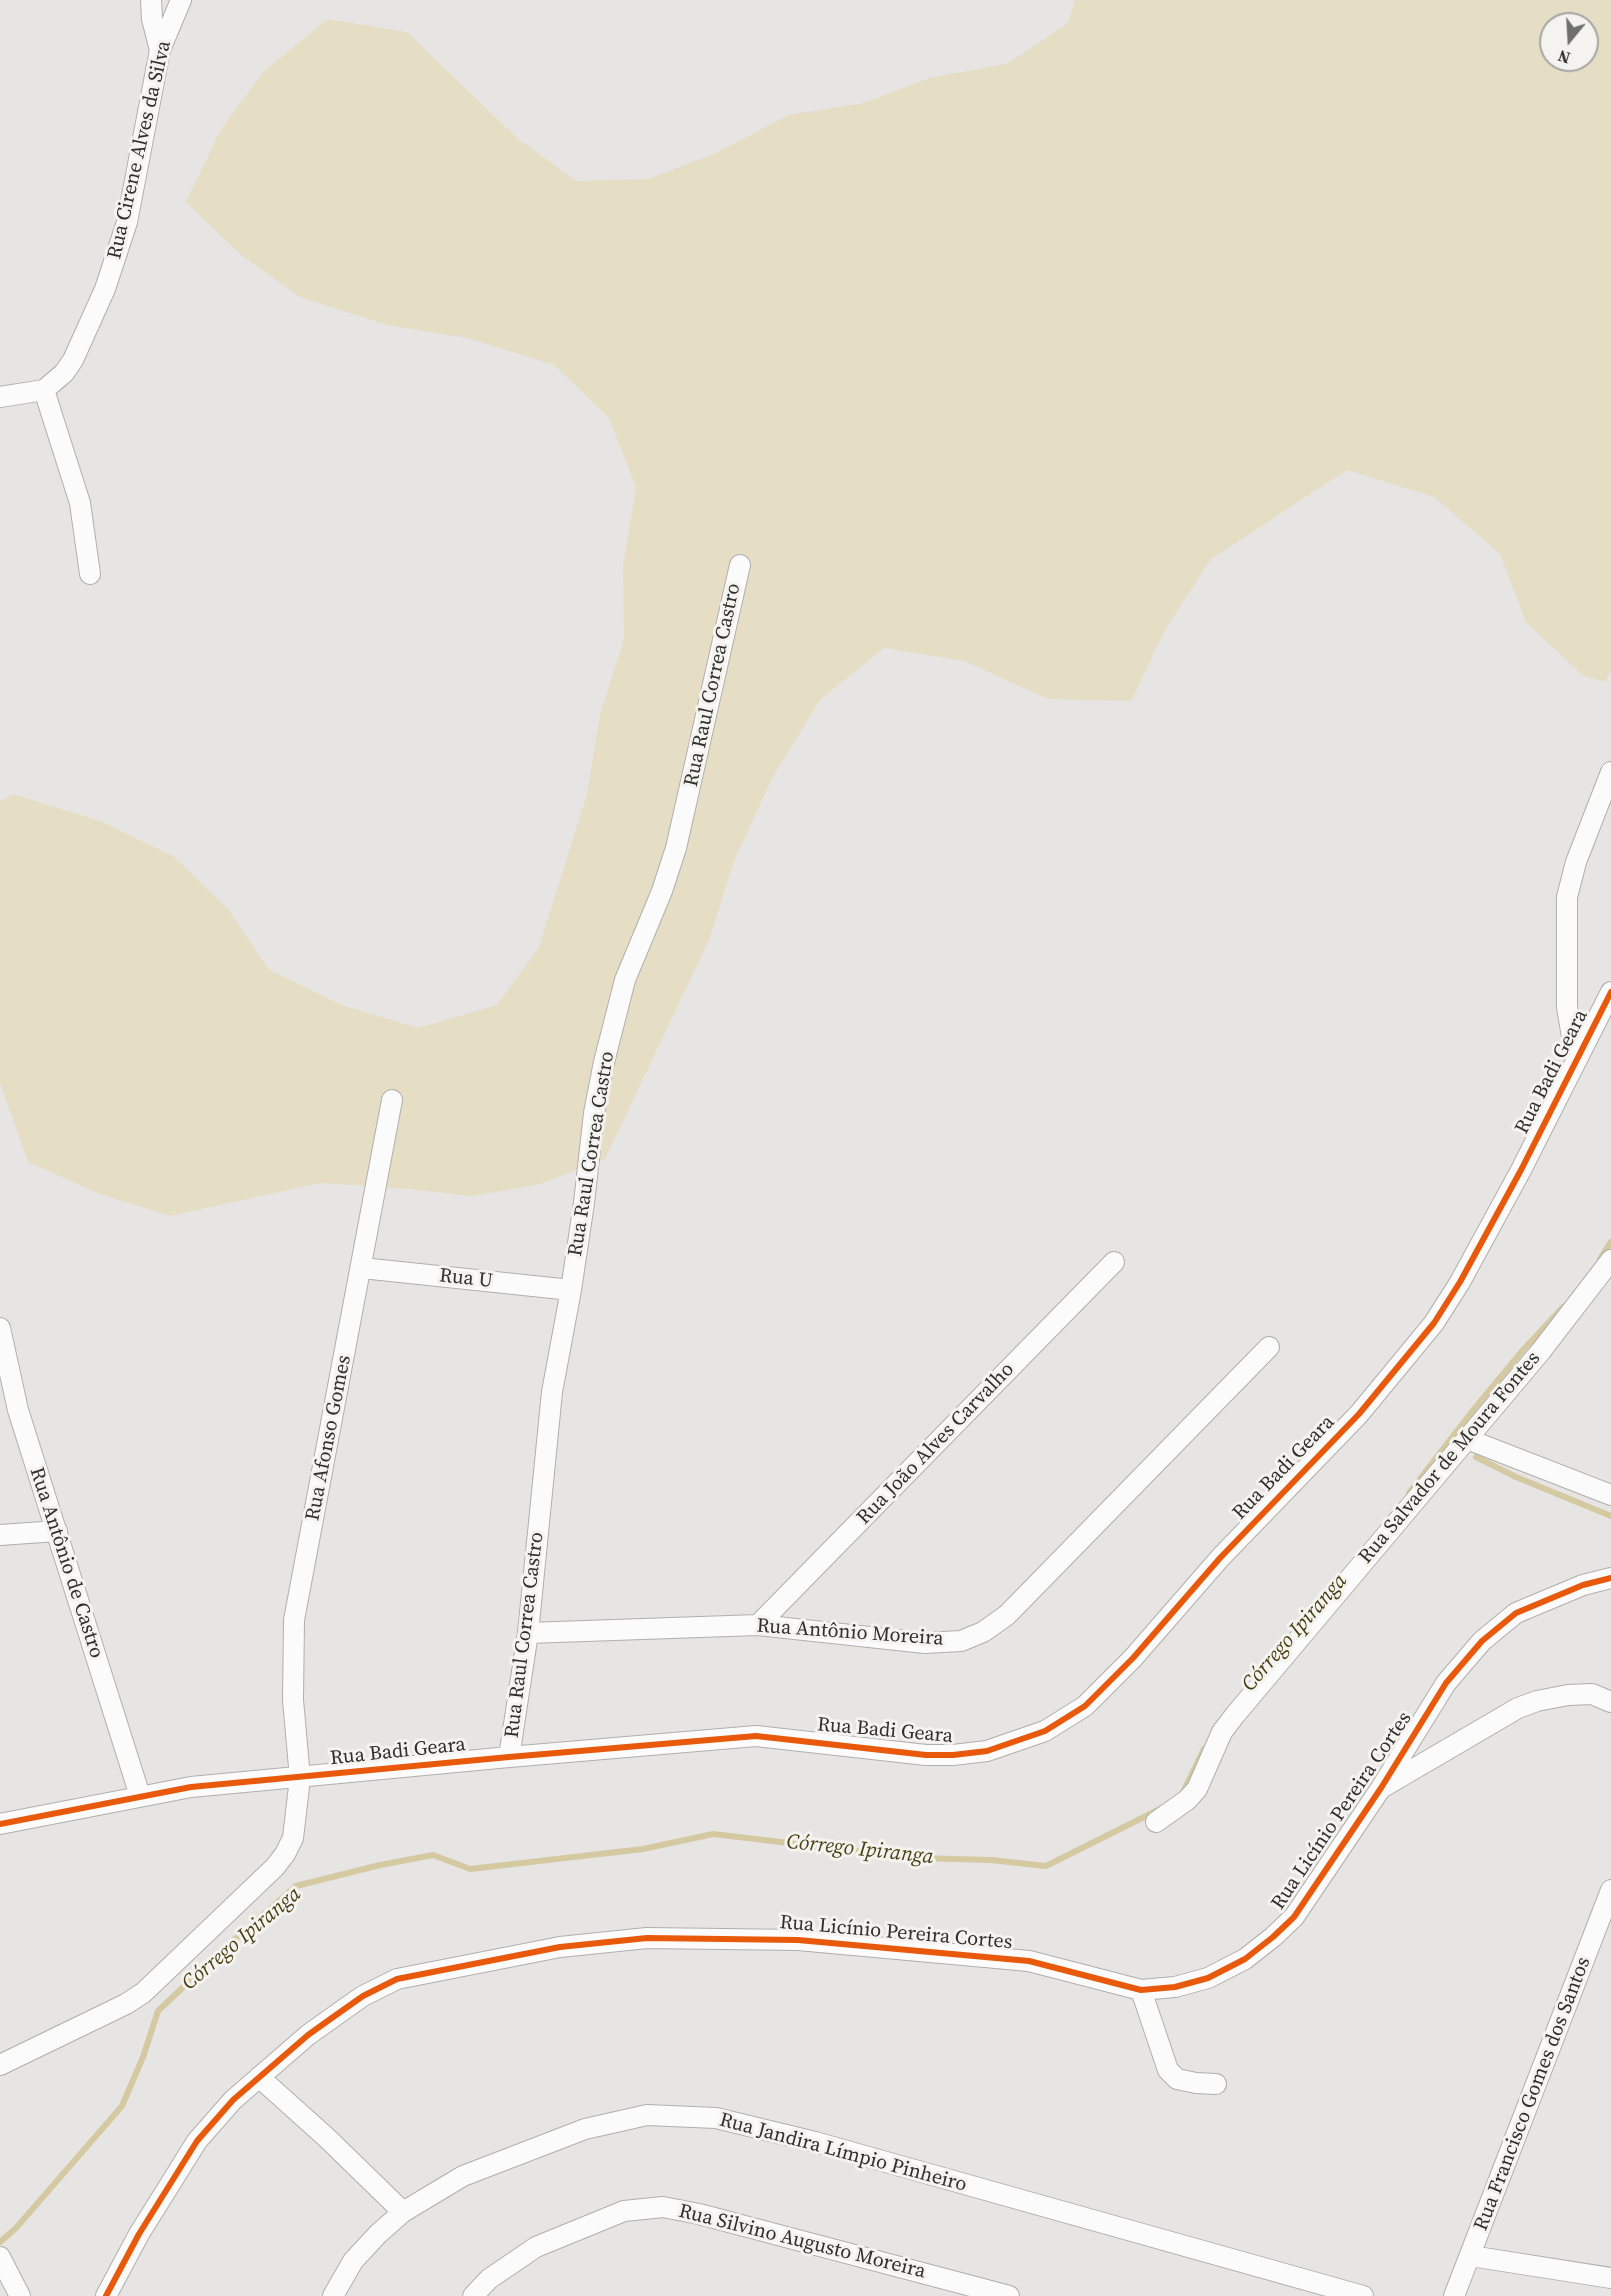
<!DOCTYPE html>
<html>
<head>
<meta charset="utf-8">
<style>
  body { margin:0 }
  #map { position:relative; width:1611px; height:2296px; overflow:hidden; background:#e6e5e3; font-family:"Source Serif 4",serif }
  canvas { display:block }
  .north { position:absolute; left:1539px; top:12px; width:60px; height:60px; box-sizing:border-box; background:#f4f3ef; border:2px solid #a5a5a1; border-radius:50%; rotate:198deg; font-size:16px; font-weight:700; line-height:24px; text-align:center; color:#2f2f2d }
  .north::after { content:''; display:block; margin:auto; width:21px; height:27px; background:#6f6f6d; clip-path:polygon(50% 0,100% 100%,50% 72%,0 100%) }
</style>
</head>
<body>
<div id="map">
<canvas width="1611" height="2296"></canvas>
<div class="north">N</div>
</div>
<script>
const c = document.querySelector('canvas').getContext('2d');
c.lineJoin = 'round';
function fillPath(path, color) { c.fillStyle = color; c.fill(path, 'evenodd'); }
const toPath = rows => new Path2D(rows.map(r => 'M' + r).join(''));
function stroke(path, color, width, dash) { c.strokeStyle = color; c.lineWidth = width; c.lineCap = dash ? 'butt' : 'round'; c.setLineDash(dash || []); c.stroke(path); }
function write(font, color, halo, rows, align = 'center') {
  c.font = font + ' "Source Serif 4",serif'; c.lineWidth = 6; c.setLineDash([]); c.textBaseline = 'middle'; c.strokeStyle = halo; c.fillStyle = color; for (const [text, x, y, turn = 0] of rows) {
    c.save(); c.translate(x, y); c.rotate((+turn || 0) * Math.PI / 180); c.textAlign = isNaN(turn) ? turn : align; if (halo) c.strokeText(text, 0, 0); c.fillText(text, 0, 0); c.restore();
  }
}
fillPath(toPath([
  [1075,0,1611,0,1611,670,1605,682,1582,675,1526,622,1500,554,1434,497,1347,470,1211,559,1166,628,1131,701,1048,699,964,661,884,648,820,700,771,780,733,864,709,940,605,1159,537,1185,472,1196,398,1188,320,1183,170,1216,97,1193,28,1162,0,1083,0,801,13,794,100,821,173,856,228,909,269,970,342,1005,418,1028,497,1005,539,947,587,794,600,715,624,638,623,566,636,487,609,418,554,365,467,338,387,325,300,297,241,255,186,202,221,129,264,71,328,19,407,32,517,138,576,181,648,179,716,153,788,115,864,103,932,77,1007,64,1068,23],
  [1551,24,1587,24,1587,60,1551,60]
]), '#e5dec5');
stroke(toPath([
  [1600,1259,1611,1242],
  [1476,1457,1516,1477,1611,1516],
  [1409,1493,1470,1414,1523,1350,1563,1307],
  [1182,1794,1204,1749],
  [0,2242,16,2228,122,2106,143,2057,158,2011,218,1954,296,1886,380,1865,433,1855,470,1869,643,1849,713,1834,916,1858,991,1860,1046,1866,1160,1809]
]), '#d4c9a1', 6);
const minor = toPath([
  [151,0,152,19,160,50],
  [44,390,64,373,73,360,105,289,127,222,160,50,181,0],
  [44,390,80,503,90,574],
  [0,397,44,390],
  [1576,1061,1567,1007,1567,897,1576,862,1611,772],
  [362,1268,571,1290],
  [0,1328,18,1410,140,1796],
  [1467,1439,1611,1495],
  [0,1535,57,1531],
  [758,1625,1114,1262],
  [528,1633,758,1625,925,1643,961,1641,983,1632,1007,1615,1269,1347],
  [509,1757,528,1633,552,1392,571,1290,584,1203,594,1113,604,1062,625,980,662,891,676,848,740,565],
  [1383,1787,1518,1708,1537,1701,1568,1695,1592,1694,1611,1702],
  [1156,1822,1187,1800,1197,1789,1222,1732,1235,1715,1541,1351,1611,1260],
  [0,1824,191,1787,509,1757,756,1736,926,1755,953,1755,987,1751,1045,1731,1085,1706,1133,1658,1220,1558,1359,1414,1434,1323,1460,1282,1521,1170,1611,992],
  [1141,1990,1168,2070,1177,2079,1196,2083,1216,2084],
  [0,2065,126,2004,143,1993,275,1867,285,1854,293,1838,300,1778,293,1700,294,1620,392,1100],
  [259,2077,327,2138,403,2212],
  [1471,2256,1611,2278],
  [0,2257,20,2296],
  [106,2296,139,2234,197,2141,233,2100,308,2035,336,2015,363,1996,397,1979,560,1947,647,1938,798,1940,1029,1961,1141,1990,1175,1987,1208,1978,1245,1959,1273,1937,1294,1917,1381,1788,1446,1683,1482,1641,1516,1613,1583,1585,1611,1578],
  [333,2296,353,2261,378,2234,403,2212,463,2176,585,2129,647,2115,716,2118,815,2142,1363,2296],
  [473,2296,489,2279,536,2247,624,2211,663,2207,699,2214,1009,2296],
  [1454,2296,1611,1890]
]);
stroke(minor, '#afafad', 22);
stroke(minor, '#fbfbfb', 20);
stroke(toPath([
  [0,1824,191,1787,509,1757,756,1736,926,1755,953,1755,987,1751,1045,1731,1085,1706,1133,1658,1220,1558,1359,1414,1434,1323,1460,1282,1521,1170,1611,992],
  [106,2296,139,2234,197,2141,233,2100,308,2035,336,2015,363,1996,397,1979,560,1947,647,1938,798,1940,1029,1961,1141,1990,1175,1987,1208,1978,1245,1959,1273,1937,1294,1917,1381,1788,1446,1683,1482,1641,1516,1613,1583,1585,1611,1578]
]), '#e8590c', 6);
write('20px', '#2f2f2d', '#f4f3ef', [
  ["Rua Cirene Alves da Silva",140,150,-77],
  ["Rua Raul Correa Castro",713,685,-78],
  ["Rua Badi Geara",1552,1072,-63],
  ["Rua Raul Correa Castro",592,1154,-81],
  ["Rua U",466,1279,6],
  ["Rua Afonso Gomes",329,1438,-79],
  ["Rua João Alves Carvalho",936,1444,-46],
  ["Rua Salvador de Moura Fontes",1450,1458,-50],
  ["Rua Badi Geara",1284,1468,-46],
  ["Rua Antônio de Castro",66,1563,72],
  ["Rua Antônio Moreira",850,1633,4],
  ["Rua Raul Correa Castro",525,1635,-83],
  ["Rua Badi Geara",885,1731,5],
  ["Rua Badi Geara",398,1752,-6],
  ["Rua Licínio Pereira Cortes",1342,1811,-56],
  ["Rua Licínio Pereira Cortes",896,1933,5],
  ["Rua Francisco Gomes dos Santos",1533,2094,-69],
  ["Rua Jandira Límpio Pinheiro",843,2153,15],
  ["Rua Silvino Augusto Moreira",802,2242,14]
]);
write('italic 21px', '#493e12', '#f4f3ef', [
  ["Córrego Ipiranga",1295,1633,-49],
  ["Córrego Ipiranga",860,1850,6],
  ["Córrego Ipiranga",242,1939,-40]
]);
</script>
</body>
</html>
